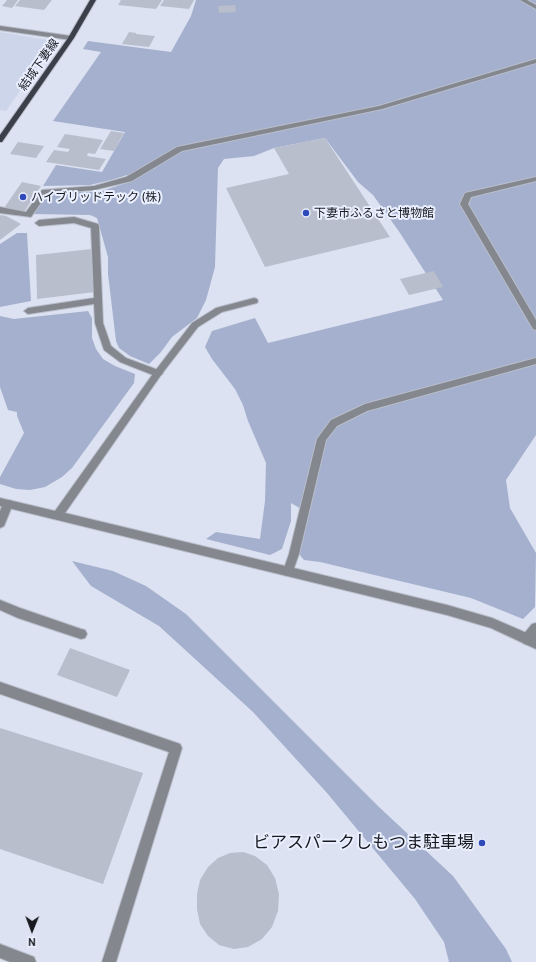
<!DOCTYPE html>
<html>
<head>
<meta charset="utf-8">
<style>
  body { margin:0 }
  #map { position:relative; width:536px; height:962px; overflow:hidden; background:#dce2f1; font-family:Cabin,sans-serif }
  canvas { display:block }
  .north { position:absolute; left:12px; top:910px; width:40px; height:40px; -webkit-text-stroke:3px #e9effe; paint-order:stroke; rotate:181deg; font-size:11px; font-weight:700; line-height:16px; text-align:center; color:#17191f }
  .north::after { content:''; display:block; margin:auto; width:14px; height:18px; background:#17191f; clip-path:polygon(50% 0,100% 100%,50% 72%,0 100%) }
</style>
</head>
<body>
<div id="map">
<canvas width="536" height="962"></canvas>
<div class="north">N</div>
</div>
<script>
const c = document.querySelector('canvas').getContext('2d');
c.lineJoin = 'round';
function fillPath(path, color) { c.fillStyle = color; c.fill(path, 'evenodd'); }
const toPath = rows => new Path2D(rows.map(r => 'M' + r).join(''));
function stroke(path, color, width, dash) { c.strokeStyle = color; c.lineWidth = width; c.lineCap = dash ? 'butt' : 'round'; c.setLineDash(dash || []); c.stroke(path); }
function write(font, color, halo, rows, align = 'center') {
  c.font = font + ' Cabin,"Noto Sans JP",sans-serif'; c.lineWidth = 4; c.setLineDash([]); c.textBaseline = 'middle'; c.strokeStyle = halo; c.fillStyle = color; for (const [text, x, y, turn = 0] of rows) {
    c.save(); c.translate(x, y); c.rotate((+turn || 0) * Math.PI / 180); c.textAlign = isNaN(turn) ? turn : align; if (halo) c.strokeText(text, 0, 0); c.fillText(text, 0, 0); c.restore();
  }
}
fillPath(toPath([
  [0,32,54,41,6,111,0,110]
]), '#cdd5eb');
fillPath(toPath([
  [196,0,536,0,536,435,506,480,510,508,536,553,535,607,523,619,471,598,320,562,304,560,299,554,308,513,291,503,291,521,282,549,270,555,206,539,216,532,260,539,265,501,266,463,248,421,243,405,235,389,212,359,205,347,212,331,255,318,268,343,443,300,400,233,373,195,358,182,325,138,274,148,254,156,224,159,218,168,215,267,206,300,197,318,172,337,161,352,149,364,130,356,119,348,116,341,108,274,108,257,97,218,90,215,32,214,42,200,49,195,62,192,99,192,126,183,127,175,111,180,90,185,43,186,56,165,102,172,125,132,53,121,101,52,83,49,88,41,171,52,191,16],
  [17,233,27,233,31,301,0,307,0,244],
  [88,311,92,318,92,338,96,349,103,359,115,366,135,374,134,383,72,468,62,477,45,487,30,490,16,489,0,484,0,477,24,433,17,416,17,412,8,410,0,387,0,316,14,319],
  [72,561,113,571,146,586,186,614,379,807,453,876,506,949,512,962,449,962,444,942,415,899,327,793,253,712,159,626,91,586]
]), '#a4b0cd');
fillPath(toPath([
  [7,0,18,0,12,8,2,6],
  [20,0,52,0,44,10,15,6],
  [121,0,162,0,156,9,118,5],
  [164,0,194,0,189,9,160,6],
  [235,5,236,12,219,13,218,6],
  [129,32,136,33,136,34,155,36,149,47,122,44],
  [111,131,124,133,114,151,100,149],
  [65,134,103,140,95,154,88,153,87,156,106,159,99,170,46,162,54,150,68,152,70,149,57,147],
  [325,138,390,237,265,267,226,188,289,174,274,148],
  [18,142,44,146,36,158,10,154],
  [22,182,41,186,24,212,4,208],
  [0,215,6,216,21,224,0,240],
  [92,249,95,292,37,299,36,255],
  [434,271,443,287,409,295,400,279],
  [70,648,130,670,117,697,57,675],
  [0,728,143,773,103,884,0,849],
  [243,852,255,856,267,865,275,878,279,894,278,911,272,927,262,939,248,947,234,949,219,945,208,936,200,924,197,909,197,894,200,880,208,867,218,858,230,853]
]), '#b8becc');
const service = toPath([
  [536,59,536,63,382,109,182,151,132,181,94,190,47,194,31,217,0,213,0,207,26,212,42,190,94,186,126,177,177,147,379,106,536,59],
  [536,177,536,181,471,197,468,204,536,320,536,330,533,329,460,204,465,193,536,177],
  [74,217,98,224,99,226,103,323,111,346,126,358,161,371,163,373,161,375,158,377,120,362,104,350,95,323,94,304,28,314,24,311,28,308,94,298,91,228,74,223,39,226,35,223,39,220,74,217],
  [536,358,536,364,367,411,337,426,326,440,299,554,293,571,292,575,288,576,284,575,283,571,289,554,317,439,331,420,365,404,536,358],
  [8,500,12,501,13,504,4,526,0,528,0,511,4,501,8,500],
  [0,600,20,608,81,629,85,630,87,634,85,638,81,639,18,618,0,610,0,600],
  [536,623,536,637,531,643,527,645,523,643,521,639,523,635,532,624,536,623],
  [0,682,180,744,182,748,116,962,102,962,169,752,0,694,0,682],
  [0,944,34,957,36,962,10,962,0,958,0,944]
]);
const minor = toPath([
  [520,0,527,0,536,5,536,9,520,0],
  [0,26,71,36,74,38,71,40,0,30,0,26]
]);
const tertiary = toPath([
  [254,298,257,299,258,301,257,303,222,312,198,327,161,375,65,513,447,605,492,618,536,637,536,649,491,628,447,615,0,506,0,498,55,511,155,371,192,323,216,308,254,298]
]);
const primary = toPath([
  [90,0,96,0,74,38,2,142,0,142,0,135,68,38,90,0]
]);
stroke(service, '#b9becb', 2);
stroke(minor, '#b9becb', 2);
stroke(tertiary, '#b9becb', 2);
stroke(primary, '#b9becb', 2);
fillPath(service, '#84878d');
fillPath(minor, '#84878d');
fillPath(tertiary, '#84878d');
fillPath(primary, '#3a3f49');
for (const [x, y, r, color] of [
  [23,197,4,"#2e49b9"],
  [306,213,4,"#2e49b9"],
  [482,843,4,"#2e49b9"]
]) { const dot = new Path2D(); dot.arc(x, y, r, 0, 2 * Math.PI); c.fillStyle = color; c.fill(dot); stroke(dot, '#e9effe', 1.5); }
write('12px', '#17191f', '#e9effe', [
  ["結城下妻線",39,65,-55]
]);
write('12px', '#17191f', '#e9effe', [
  ["ハイブリッドテック (株)",31,197],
  ["下妻市ふるさと博物館",314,213]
], 'left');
write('17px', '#17191f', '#e9effe', [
  ["ビアスパークしもつま駐車場",474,843]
], 'right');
</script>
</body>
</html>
